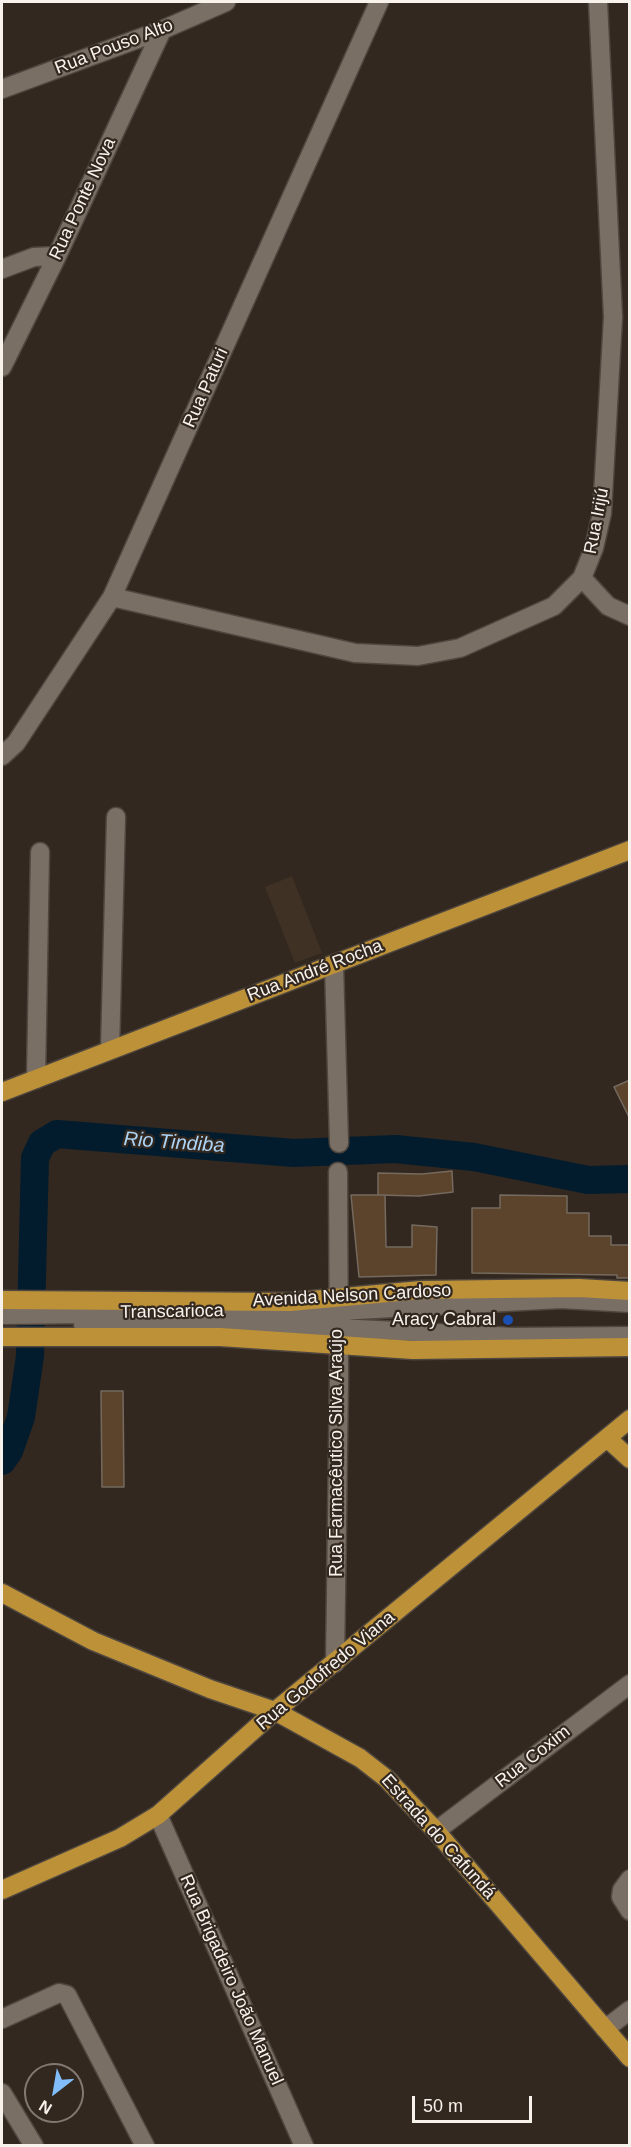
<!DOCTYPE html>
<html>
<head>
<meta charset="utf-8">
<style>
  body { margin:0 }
  #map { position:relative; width:631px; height:2147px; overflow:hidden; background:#32281f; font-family:Helvetica,sans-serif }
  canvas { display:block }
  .frame { position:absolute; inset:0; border:3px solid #f8f2ec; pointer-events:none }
  .north { position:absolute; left:24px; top:2063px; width:60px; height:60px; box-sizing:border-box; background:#32281f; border:2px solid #817971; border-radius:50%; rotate:211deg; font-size:16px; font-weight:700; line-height:24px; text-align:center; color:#f8f2ec }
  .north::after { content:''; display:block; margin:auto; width:21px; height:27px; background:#80bdfa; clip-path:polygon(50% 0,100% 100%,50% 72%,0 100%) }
  .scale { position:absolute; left:412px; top:2096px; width:120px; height:27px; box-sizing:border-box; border:3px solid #f8f2ec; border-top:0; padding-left:8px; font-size:18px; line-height:21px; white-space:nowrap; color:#f8f2ec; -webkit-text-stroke:4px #32281f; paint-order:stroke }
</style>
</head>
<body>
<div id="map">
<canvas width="631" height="2147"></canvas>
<div class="frame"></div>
<div class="north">N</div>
<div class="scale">50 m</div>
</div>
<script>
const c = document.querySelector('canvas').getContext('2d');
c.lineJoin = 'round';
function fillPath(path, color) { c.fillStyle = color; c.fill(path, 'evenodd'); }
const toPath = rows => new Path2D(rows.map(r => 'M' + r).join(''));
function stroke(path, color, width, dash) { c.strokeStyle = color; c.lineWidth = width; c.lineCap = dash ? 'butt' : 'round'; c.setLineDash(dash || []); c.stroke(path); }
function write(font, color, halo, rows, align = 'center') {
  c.font = font + ' Helvetica,sans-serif'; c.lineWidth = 4.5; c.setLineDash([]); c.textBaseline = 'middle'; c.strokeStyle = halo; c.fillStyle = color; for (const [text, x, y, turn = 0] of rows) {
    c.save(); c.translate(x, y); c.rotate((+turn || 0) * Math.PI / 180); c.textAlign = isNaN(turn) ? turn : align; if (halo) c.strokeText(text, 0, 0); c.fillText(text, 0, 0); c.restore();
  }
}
fillPath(toPath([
  [292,876,322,953,295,963,265,887]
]), '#3f3224');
stroke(toPath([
  [2,1461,9,1451,21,1417,30,1356,35,1158,42,1143,57,1134,294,1153,395,1149,474,1157,588,1180,630,1179]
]), '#021c2e', 28);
const building = toPath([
  [630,1080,630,1119,614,1087,630,1080],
  [452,1171,453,1192,419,1196,378,1195,378,1173,422,1174,452,1171],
  [351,1195,385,1195,386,1247,412,1247,412,1225,437,1227,436,1275,359,1277,351,1195],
  [500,1195,567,1196,567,1213,589,1213,589,1236,611,1236,611,1245,630,1245,630,1278,617,1278,617,1275,472,1273,472,1208,500,1208,500,1195],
  [101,1391,123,1391,124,1487,102,1487,101,1391]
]);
fillPath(building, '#5b442b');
stroke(building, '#756a5f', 1.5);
const minor = toPath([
  [2,89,162,30,226,2],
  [2,269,34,257,57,256],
  [2,367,57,256,162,30],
  [582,578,608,606,630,616],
  [112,597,355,653,418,656,460,648,554,606,582,578,594,548,602,513,613,317,598,2],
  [2,756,16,743,112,597,379,2],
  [334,964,339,1143],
  [110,1050,116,817],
  [36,1079,40,852],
  [2,1315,338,1311,561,1299,630,1303],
  [83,1325,338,1328,513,1337,630,1336],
  [335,1663,339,1377,338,1172],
  [158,1815,304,2146],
  [436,1831,630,1684],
  [630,1879,622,1890,621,1897,630,1911],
  [2,2019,59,1993,67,1995,145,2146],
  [605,2029,630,2010],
  [2,2093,34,2146]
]);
const major = toPath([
  [2,1092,630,850],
  [2,1300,290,1302,421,1290,579,1288,630,1291],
  [2,1337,220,1337,413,1350,630,1347],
  [607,1438,630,1459],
  [2,1593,93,1641,210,1689,275,1711,360,1758,387,1779,436,1831,630,2058],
  [2,1890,120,1838,158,1815,275,1711,630,1419]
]);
stroke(minor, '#4f473f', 21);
stroke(major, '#4f473f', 21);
stroke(minor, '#7a6f65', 18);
stroke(major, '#bd9137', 18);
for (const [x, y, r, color] of [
  [508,1320,6,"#1a4fb4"]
]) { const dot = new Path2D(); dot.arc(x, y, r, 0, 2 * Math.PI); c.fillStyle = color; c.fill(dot); stroke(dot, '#32281f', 2); }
write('18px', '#f8f2ec', '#32281f', [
  ["Rua Pouso Alto",114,47,-21],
  ["Rua Ponte Nova",83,199,-65],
  ["Rua Paturi",206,388,-66],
  ["Rua Irijú",597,521,-79],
  ["Rua André Rocha",315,971,-21],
  ["Avenida Nelson Cardoso",352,1296,-3],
  ["Transcarioca",172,1312,-1],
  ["Rua Farmacêutico Silva Araújo",337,1453,-90],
  ["Rua Godofredo Viana",326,1671,-40],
  ["Rua Coxim",533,1757,-38],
  ["Estrada do Cafundá",438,1837,48],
  ["Rua Brigadeiro João Manuel",231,1980,66]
]);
write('18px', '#f8f2ec', '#32281f', [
  ["Aracy Cabral",496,1320]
], 'right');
write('italic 20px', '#acd4f6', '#32281f', [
  ["Rio Tindiba",174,1143,4]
]);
</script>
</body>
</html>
